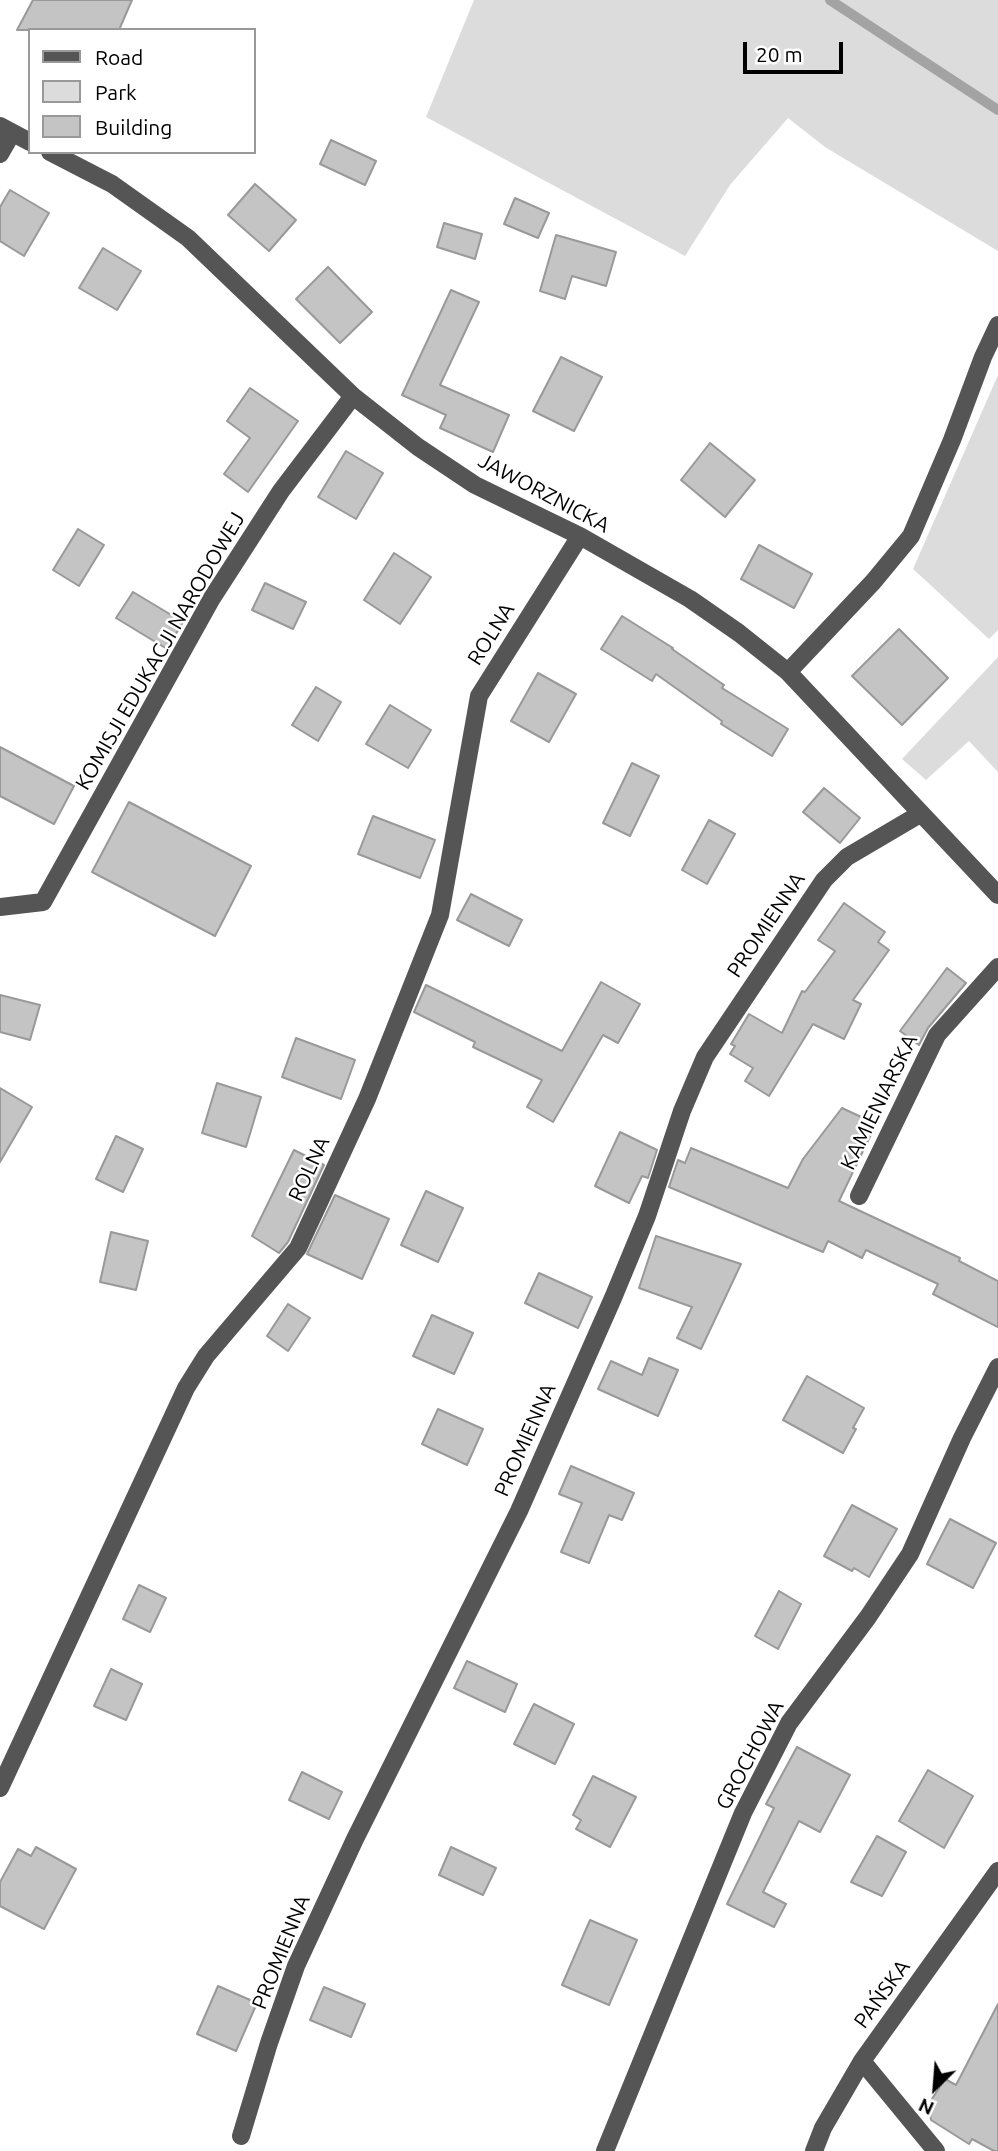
<!DOCTYPE html>
<html>
<head>
<meta charset="utf-8">
<style>
  body { margin:0 }
  #map { position:relative; width:998px; height:2151px; overflow:hidden; background:#fff; font-family:Ubuntu,sans-serif }
  canvas { display:block }
  .legend { position:absolute; left:28px; top:28px; width:228px; height:126px; box-sizing:border-box; background:#fff; border:2px solid #999; margin:0; padding:9px 12px; list-style:none; font-size:21px; color:#000 }
  .legend li { display:flex; align-items:center; gap:14px; height:35px }
  .legend b { width:35px; border:2px solid #999 }
  .north { position:absolute; left:900px; top:2053px; width:70px; height:70px; -webkit-text-stroke:5px #fff; paint-order:stroke; rotate:205deg; font-size:19px; font-weight:700; line-height:28px; text-align:center; color:#000 }
  .north::after { content:''; display:block; margin:auto; width:24px; height:32px; background:#000; clip-path:polygon(50% 0,100% 100%,50% 72%,0 100%) }
  .scale { position:absolute; left:743px; top:42px; width:100px; height:32px; box-sizing:border-box; border:4px solid #000; border-top:0; padding-left:9px; font-size:21px; line-height:24px; white-space:nowrap; color:#000; -webkit-text-stroke:5px #fff; paint-order:stroke }
</style>
</head>
<body>
<div id="map">
<canvas width="998" height="2151"></canvas>
<ul class="legend">
<li><b style="height:9px;background:#555"></b>Road</li>
<li><b style="height:19px;background:#dcdcdc"></b>Park</li>
<li><b style="height:19px;background:#c4c4c4"></b>Building</li>
</ul>
<div class="north">N</div>
<div class="scale">20 m</div>
</div>
<script>
const c = document.querySelector('canvas').getContext('2d');
c.lineJoin = 'round';
function fillPath(path, color) { c.fillStyle = color; c.fill(path, 'evenodd'); }
const toPath = rows => new Path2D(rows.map(r => 'M' + r).join(''));
function stroke(path, color, width, dash) { c.strokeStyle = color; c.lineWidth = width; c.lineCap = dash ? 'butt' : 'round'; c.setLineDash(dash || []); c.stroke(path); }
function write(font, color, halo, rows, align = 'center') {
  c.font = font + ' Ubuntu,sans-serif'; c.lineWidth = 5; c.setLineDash([]); c.textBaseline = 'middle'; c.strokeStyle = halo; c.fillStyle = color; for (const [text, x, y, turn = 0] of rows) {
    c.save(); c.translate(x, y); c.rotate((+turn || 0) * Math.PI / 180); c.textAlign = isNaN(turn) ? turn : align; if (halo) c.strokeText(text, 0, 0); c.fillText(text, 0, 0); c.restore();
  }
}
fillPath(toPath([
  [474,0,998,0,998,251,825,147,788,118,730,185,685,256,426,117],
  [998,375,998,630,989,639,913,569],
  [998,657,998,772,969,741,926,780,902,759]
]), '#dcdcdc');
stroke(toPath([
  [830,0,998,110]
]), '#a3a3a3', 10);
const building = toPath([
  [33,0,132,0,119,30,17,30,33,0],
  [331,140,376,161,365,185,320,164,331,140],
  [255,184,296,220,269,251,228,215,255,184],
  [10,190,49,213,24,256,0,241,0,207,10,190],
  [515,198,549,213,538,238,504,224,515,198],
  [444,223,482,234,475,259,437,247,444,223],
  [556,235,616,252,606,286,572,276,565,299,540,291,556,235],
  [103,248,141,271,117,310,79,288,103,248],
  [328,267,372,312,340,343,296,299,328,267],
  [451,290,479,302,440,385,509,415,493,452,440,428,446,415,402,395,451,290],
  [561,357,602,377,574,431,533,411,561,357],
  [250,388,298,421,248,492,224,474,250,438,227,421,250,388],
  [710,443,755,480,725,517,681,480,710,443],
  [346,451,383,473,356,519,318,497,346,451],
  [78,529,104,545,79,586,53,570,78,529],
  [759,545,812,574,794,608,741,579,759,545],
  [394,553,431,577,400,624,364,600,394,553],
  [265,583,306,602,293,629,252,610,265,583],
  [133,592,183,622,167,649,116,618,133,592],
  [622,616,673,648,672,649,724,685,722,688,788,729,772,756,721,724,722,721,656,674,652,681,601,649,622,616],
  [899,629,948,678,902,725,852,676,899,629],
  [538,673,576,694,549,742,511,721,538,673],
  [316,687,341,702,318,741,292,725,316,687],
  [390,705,431,730,408,768,366,744,390,705],
  [0,747,74,786,54,824,0,796,0,747],
  [632,763,659,776,630,836,603,823,632,763],
  [824,788,860,818,840,843,803,812,824,788],
  [129,802,251,866,215,936,92,872,129,802],
  [373,816,435,840,420,878,358,854,373,816],
  [709,820,735,834,707,884,682,870,709,820],
  [471,894,522,920,509,946,457,920,471,894],
  [844,903,885,932,878,942,889,950,853,1000,861,1004,844,1039,813,1024,769,1096,745,1081,753,1068,730,1054,735,1046,731,1044,749,1014,782,1033,802,991,805,992,835,951,818,940,844,903],
  [947,968,966,983,928,1028,919,1045,900,1031,947,968],
  [601,982,640,1004,618,1043,603,1035,553,1122,527,1107,542,1080,473,1047,475,1042,414,1012,426,985,562,1051,601,982],
  [0,995,40,1005,30,1040,0,1032,0,995],
  [296,1038,355,1060,341,1099,282,1077,296,1038],
  [217,1083,261,1097,246,1147,202,1133,217,1083],
  [0,1088,32,1107,0,1162,0,1088],
  [842,1108,876,1124,839,1201,960,1258,959,1261,998,1281,998,1327,933,1294,938,1284,866,1250,862,1258,828,1241,823,1252,669,1187,678,1160,685,1163,691,1148,788,1188,803,1159,842,1108],
  [620,1132,657,1150,648,1178,642,1176,629,1203,595,1186,620,1132],
  [116,1136,143,1149,123,1192,96,1179,116,1136],
  [294,1150,324,1165,288,1242,279,1253,252,1236,294,1150],
  [426,1191,463,1208,438,1262,401,1245,426,1191],
  [335,1195,389,1219,362,1279,307,1254,335,1195],
  [111,1232,148,1241,136,1290,100,1282,111,1232],
  [656,1236,741,1264,701,1349,677,1338,692,1307,639,1288,656,1236],
  [539,1273,592,1297,578,1328,525,1303,539,1273],
  [288,1304,310,1318,288,1351,267,1336,288,1304],
  [432,1315,473,1333,454,1374,413,1356,432,1315],
  [649,1358,678,1370,658,1416,598,1389,611,1361,642,1375,649,1358],
  [807,1376,864,1408,853,1428,856,1429,843,1453,783,1420,807,1376],
  [438,1409,483,1429,467,1465,422,1444,438,1409],
  [571,1466,634,1493,622,1520,609,1515,589,1563,561,1552,582,1503,559,1494,571,1466],
  [852,1505,897,1529,869,1577,854,1568,852,1571,824,1556,852,1505],
  [950,1519,996,1543,973,1588,927,1564,950,1519],
  [139,1585,166,1598,150,1632,123,1619,139,1585],
  [779,1591,801,1604,778,1649,755,1636,779,1591],
  [467,1661,517,1684,505,1712,454,1688,467,1661],
  [111,1669,142,1684,126,1720,94,1706,111,1669],
  [534,1704,574,1724,555,1764,514,1744,534,1704],
  [797,1747,850,1775,820,1832,799,1821,763,1892,786,1904,774,1927,727,1904,774,1808,766,1804,797,1747],
  [928,1770,973,1796,944,1848,899,1821,928,1770],
  [302,1772,342,1792,329,1819,289,1800,302,1772],
  [593,1776,636,1797,610,1847,576,1829,581,1820,573,1815,593,1776],
  [877,1836,906,1852,882,1896,851,1882,877,1836],
  [36,1847,76,1869,44,1929,0,1906,0,1882,18,1849,31,1856,36,1847],
  [451,1847,496,1868,483,1895,439,1875,451,1847],
  [590,1920,637,1940,609,2005,562,1985,590,1920],
  [218,1986,257,2003,236,2051,197,2034,218,1986],
  [324,1987,365,2004,351,2037,310,2020,324,1987],
  [998,2004,998,2151,994,2151,972,2139,969,2144,931,2120,928,2105,945,2079,956,2085,998,2004]
]);
fillPath(building, '#c4c4c4');
stroke(building, '#999', 2);
stroke(toPath([
  [0,126,30,142],
  [50,152,112,184,188,238,353,396,418,447,475,485,580,536,690,599,739,633,788,672,998,895],
  [0,154,12,133],
  [788,672,873,582,911,536,952,440,983,357,998,325],
  [0,907,43,902,212,598,281,491,353,396],
  [859,1196,937,1035,998,967],
  [0,1788,186,1388,206,1356,298,1248,367,1099,440,915,479,696,580,536],
  [862,2061,936,2151],
  [241,2136,269,2043,296,1966,355,1839,519,1511,613,1298,647,1216,682,1111,705,1057,824,880,847,857,920,814],
  [605,2151,743,1813,789,1723,868,1617,910,1554,962,1438,998,1367],
  [814,2151,823,2128,862,2061,998,1871]
]), '#555', 18);
write('21px', '#000', '#fff', [
  ["JAWORZNICKA",544,493,28],
  ["ROLNA",491,634,-58],
  ["KOMISJI EDUKACJI NARODOWEJ",160,651,-60],
  ["PROMIENNA",766,925,-56],
  ["KAMIENIARSKA",879,1102,-64],
  ["ROLNA",309,1169,-65],
  ["PROMIENNA",525,1440,-66],
  ["GROCHOWA",750,1755,-62],
  ["PROMIENNA",281,1952,-68],
  ["PAŃSKA",882,1994,-54]
]);
</script>
</body>
</html>
